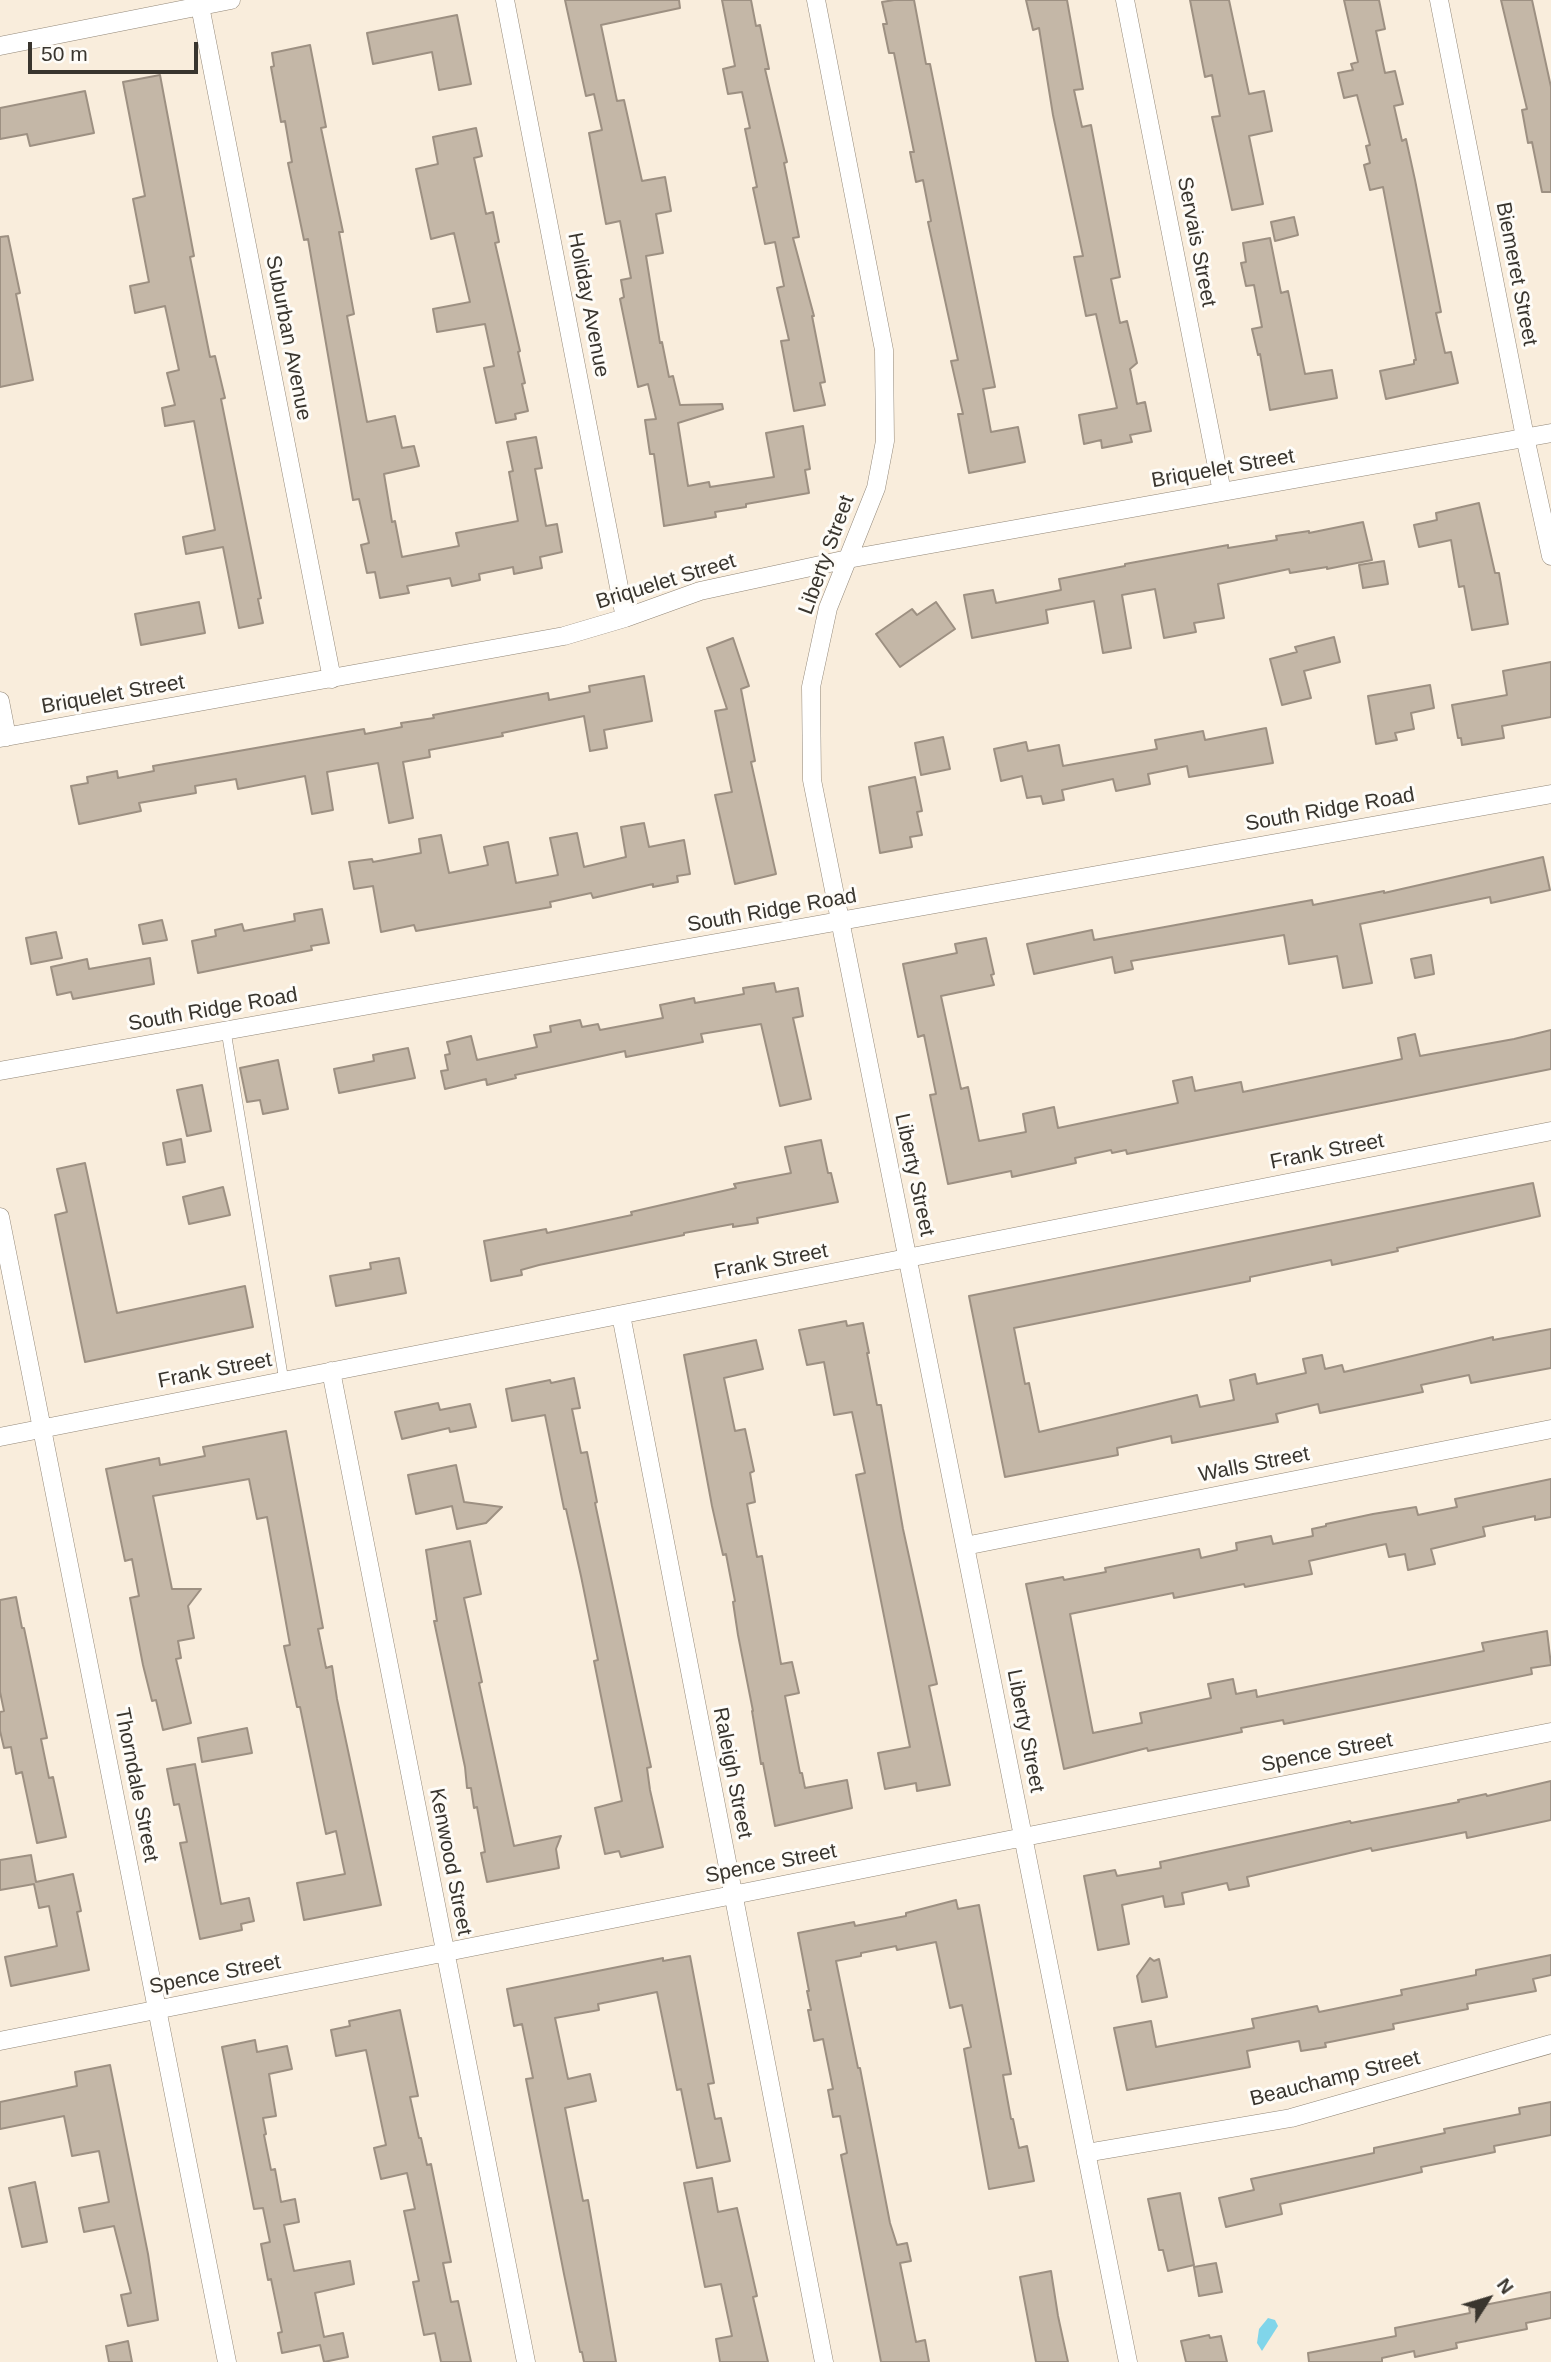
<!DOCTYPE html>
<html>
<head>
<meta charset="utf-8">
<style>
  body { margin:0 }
  #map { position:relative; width:1551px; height:2362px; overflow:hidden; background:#f9eddc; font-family:Helvetica,sans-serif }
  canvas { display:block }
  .north { position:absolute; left:1453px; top:2264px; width:70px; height:70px; -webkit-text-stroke:5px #fefcf8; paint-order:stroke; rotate:53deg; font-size:19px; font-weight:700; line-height:28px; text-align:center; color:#39352e }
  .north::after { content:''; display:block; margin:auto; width:24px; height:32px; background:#39352e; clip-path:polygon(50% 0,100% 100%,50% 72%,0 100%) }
  .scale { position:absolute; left:28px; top:42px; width:170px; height:32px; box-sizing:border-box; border:4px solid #39352e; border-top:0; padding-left:9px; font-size:21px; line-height:24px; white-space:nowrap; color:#39352e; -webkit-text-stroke:5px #fefcf8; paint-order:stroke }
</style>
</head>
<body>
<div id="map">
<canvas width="1551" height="2362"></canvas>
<div class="north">N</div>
<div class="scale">50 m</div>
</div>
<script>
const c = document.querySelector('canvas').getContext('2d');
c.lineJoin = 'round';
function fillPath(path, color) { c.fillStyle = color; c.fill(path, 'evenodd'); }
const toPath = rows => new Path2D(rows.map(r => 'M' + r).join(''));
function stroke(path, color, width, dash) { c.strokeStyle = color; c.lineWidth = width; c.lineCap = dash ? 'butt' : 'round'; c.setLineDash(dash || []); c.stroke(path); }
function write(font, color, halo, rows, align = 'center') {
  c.font = font + ' Helvetica,sans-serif'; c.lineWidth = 6; c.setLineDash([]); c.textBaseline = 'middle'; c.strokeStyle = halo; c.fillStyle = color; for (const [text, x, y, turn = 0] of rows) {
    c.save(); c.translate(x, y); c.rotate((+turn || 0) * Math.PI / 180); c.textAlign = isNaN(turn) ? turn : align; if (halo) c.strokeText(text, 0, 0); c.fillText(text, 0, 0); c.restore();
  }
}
fillPath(toPath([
  [1268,2318,1275,2320,1278,2326,1262,2351,1257,2343,1259,2329]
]), '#80d5ea');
const building = toPath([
  [565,0,679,0,680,8,601,25,617,101,624,100,642,181,665,177,671,211,656,214,663,253,646,256,660,343,662,342,669,377,673,376,680,405,722,404,723,409,678,423,688,486,709,482,710,487,774,477,766,433,803,426,810,469,805,470,809,493,746,504,746,507,715,512,716,517,664,526,654,454,650,454,645,420,656,419,648,384,638,387,620,299,624,297,621,280,631,278,620,221,606,224,589,133,602,130,594,94,586,96,565,0],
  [722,0,751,0,756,26,760,25,769,69,765,69,787,162,784,163,799,237,793,238,814,316,812,316,825,382,820,383,825,405,794,411,781,341,789,340,777,288,784,286,775,242,765,244,753,188,757,187,745,129,750,128,742,92,728,94,723,69,735,66,722,0],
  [894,0,914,0,926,64,930,64,995,387,983,389,991,432,1018,427,1025,462,969,473,958,414,963,414,951,361,958,360,928,222,931,221,923,180,916,182,910,152,914,152,894,53,889,53,883,24,887,24,882,2,894,0],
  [1026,0,1067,0,1083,89,1074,90,1082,127,1091,125,1120,277,1111,279,1120,323,1127,321,1137,363,1130,369,1137,404,1145,402,1151,431,1130,435,1132,442,1102,448,1101,440,1084,444,1079,415,1117,408,1096,314,1086,316,1074,257,1083,256,1053,115,1039,28,1033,30,1026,0],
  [1190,0,1229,0,1249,94,1264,91,1272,131,1249,136,1263,204,1232,210,1212,117,1220,116,1212,75,1205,77,1190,0],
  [1344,0,1379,0,1385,29,1376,31,1385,73,1395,71,1403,104,1394,106,1402,141,1406,139,1415,180,1441,312,1436,313,1445,353,1451,352,1458,383,1386,399,1380,371,1414,364,1414,360,1416,360,1383,187,1370,190,1364,165,1370,163,1366,146,1370,145,1357,95,1344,98,1338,73,1353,70,1351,64,1358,62,1344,0],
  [1501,0,1532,0,1551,87,1551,192,1542,192,1532,142,1528,143,1522,110,1527,109,1501,0],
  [457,15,471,84,439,90,432,52,373,64,367,33,457,15],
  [310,45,326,127,321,128,343,232,339,232,354,314,347,316,367,422,395,416,402,448,414,446,419,466,384,474,392,522,395,521,402,557,459,546,456,533,518,521,509,472,513,471,507,442,536,437,542,468,535,469,546,526,557,524,562,552,540,557,542,568,514,574,513,567,479,574,480,580,452,586,450,578,407,586,409,593,380,598,375,572,367,573,361,545,369,543,359,499,353,500,308,239,304,240,288,163,292,162,285,121,281,122,271,67,274,66,272,53,310,45],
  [160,75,194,256,190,257,210,357,215,356,225,398,221,399,261,598,258,599,263,623,239,628,223,547,186,554,183,537,215,530,194,421,165,426,162,408,175,405,167,373,179,370,165,306,135,313,130,286,149,282,133,199,145,196,123,82,160,75],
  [85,91,94,133,30,146,27,134,0,139,0,108,85,91],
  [476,128,482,156,474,158,486,214,493,212,499,242,495,243,520,351,518,352,525,383,522,384,528,411,515,414,516,419,496,423,484,368,494,366,485,324,437,332,433,309,470,302,454,233,431,239,416,169,438,164,433,137,476,128],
  [1294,217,1298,235,1275,241,1271,222,1294,217],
  [8,236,20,293,16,294,33,380,0,387,0,237,8,236],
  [1270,238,1281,293,1288,291,1305,374,1332,370,1337,398,1270,410,1260,354,1258,355,1252,329,1262,327,1254,285,1246,286,1241,263,1246,262,1243,243,1270,238],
  [1479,503,1495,573,1499,573,1508,624,1472,630,1464,586,1459,587,1451,540,1419,547,1414,525,1437,520,1436,513,1479,503],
  [1363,522,1372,560,1327,569,1327,567,1290,573,1289,569,1218,584,1224,618,1194,623,1196,632,1164,638,1155,589,1122,595,1131,648,1103,653,1094,601,1046,610,1048,623,972,638,964,595,993,590,996,603,1061,590,1059,579,1125,566,1125,564,1228,545,1228,548,1277,540,1276,536,1309,531,1309,533,1363,522],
  [1384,561,1388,584,1363,588,1359,565,1384,561],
  [199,602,205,633,141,645,135,614,199,602],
  [936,602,955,629,900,667,876,634,912,609,917,615,936,602],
  [1334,637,1340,662,1304,671,1311,698,1282,705,1270,659,1297,652,1295,647,1334,637],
  [733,638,749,686,741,689,755,761,751,762,776,874,735,884,715,795,732,792,715,711,727,709,707,648,733,638],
  [1551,662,1551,717,1502,726,1504,738,1462,745,1461,738,1458,738,1452,705,1507,695,1503,671,1551,662],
  [644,676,652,721,604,730,607,748,590,751,584,716,502,733,503,736,429,750,430,757,403,762,413,818,389,823,378,763,327,772,333,810,312,814,305,776,238,789,236,779,195,786,196,793,139,803,141,811,79,824,71,786,88,783,87,777,117,771,118,778,154,771,153,766,364,729,365,734,402,727,401,723,434,718,433,715,548,693,549,700,590,692,589,686,644,676],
  [1430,685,1434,708,1411,713,1414,729,1395,733,1397,740,1376,744,1368,696,1430,685],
  [1266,728,1273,763,1189,777,1187,766,1148,774,1150,784,1116,791,1113,779,1062,790,1064,800,1043,804,1041,796,1027,798,1022,776,1001,781,994,749,1026,742,1028,751,1059,745,1063,766,1157,749,1155,740,1203,731,1205,740,1266,728],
  [943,737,950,769,921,775,915,743,943,737],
  [915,777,922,811,917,812,922,835,910,837,912,847,880,853,869,787,915,777],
  [644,823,649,847,684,840,690,874,677,876,678,882,653,887,653,884,593,898,591,893,550,902,551,907,416,931,414,925,381,932,373,886,354,889,349,862,372,859,373,862,421,853,419,839,441,835,449,873,488,865,484,847,508,842,516,883,558,875,550,838,577,833,584,867,626,857,621,827,644,823],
  [1543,857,1550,890,1491,903,1490,897,1360,924,1372,983,1343,988,1337,956,1289,964,1284,935,1131,961,1133,969,1115,973,1112,957,1034,974,1027,944,1092,930,1094,940,1312,900,1313,905,1384,891,1384,893,1543,857],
  [322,909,329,943,311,946,312,950,198,973,192,941,216,936,215,930,242,924,244,931,295,921,294,914,322,909],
  [162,920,167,940,143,944,139,925,162,920],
  [56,932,62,958,31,964,26,938,56,932],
  [986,938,994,974,991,975,994,985,941,996,961,1089,968,1087,979,1141,1026,1132,1023,1114,1054,1107,1058,1128,1178,1103,1173,1081,1192,1077,1195,1091,1241,1082,1243,1092,1402,1059,1398,1038,1415,1034,1420,1056,1514,1039,1551,1030,1551,1069,1127,1154,1126,1150,1112,1153,1111,1150,1075,1158,1076,1163,1012,1177,1011,1171,948,1184,930,1095,936,1094,924,1035,918,1037,903,964,957,953,955,944,986,938],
  [1431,955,1434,974,1415,978,1411,959,1431,955],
  [150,958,154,984,73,999,71,992,57,995,51,967,87,959,89,969,150,958],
  [774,983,776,992,798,988,803,1016,793,1018,811,1099,780,1106,761,1024,701,1034,703,1042,626,1057,625,1051,515,1075,516,1078,487,1085,486,1079,445,1089,441,1071,448,1070,445,1055,450,1054,447,1042,471,1036,477,1060,537,1047,534,1035,551,1032,550,1026,580,1020,582,1027,598,1024,600,1030,663,1018,660,1005,694,998,695,1003,744,994,743,988,774,983],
  [408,1048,415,1078,339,1093,334,1069,374,1061,373,1055,408,1048],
  [278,1060,288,1109,263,1114,260,1100,247,1102,240,1068,278,1060],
  [202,1085,211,1131,187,1136,177,1090,202,1085],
  [181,1139,185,1162,167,1165,163,1143,181,1139],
  [821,1140,828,1173,831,1173,838,1202,757,1218,758,1223,733,1227,733,1224,684,1233,684,1235,539,1265,521,1270,522,1275,491,1281,484,1241,546,1229,547,1233,632,1215,631,1212,736,1188,734,1184,791,1173,785,1147,821,1140],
  [85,1163,117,1313,245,1286,253,1327,85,1362,55,1215,67,1212,57,1169,85,1163],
  [1533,1183,1540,1216,1397,1248,1398,1251,1332,1265,1331,1260,1250,1277,1250,1281,1014,1328,1025,1384,1029,1383,1039,1432,1197,1395,1200,1407,1234,1400,1230,1380,1255,1374,1257,1384,1306,1373,1303,1359,1322,1355,1325,1369,1342,1365,1344,1372,1493,1337,1493,1340,1551,1329,1551,1368,1471,1383,1469,1375,1421,1385,1423,1392,1320,1413,1318,1404,1276,1414,1278,1422,1172,1443,1171,1436,1117,1448,1118,1455,1005,1477,969,1296,1533,1183],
  [223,1187,230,1215,189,1224,183,1197,223,1187],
  [399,1258,406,1293,336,1306,330,1276,371,1269,370,1263,399,1258],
  [846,1321,847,1326,863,1323,869,1353,867,1353,877,1405,881,1405,903,1529,937,1684,929,1686,950,1785,917,1791,916,1783,885,1789,878,1753,910,1747,856,1475,865,1473,852,1412,834,1415,824,1362,807,1365,799,1330,846,1321],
  [756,1340,763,1369,724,1378,735,1431,745,1429,754,1471,750,1473,755,1502,747,1504,757,1557,762,1556,781,1664,792,1662,799,1693,785,1696,800,1773,802,1773,805,1788,847,1780,852,1808,775,1826,763,1763,761,1764,752,1711,753,1711,738,1635,733,1602,735,1601,726,1554,723,1555,712,1506,684,1355,756,1340],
  [574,1378,580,1408,572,1409,581,1453,587,1452,597,1502,595,1503,651,1767,647,1768,650,1790,663,1847,621,1857,619,1851,605,1854,595,1808,622,1801,594,1661,598,1660,581,1576,566,1509,564,1509,545,1415,512,1421,506,1389,550,1380,551,1383,574,1378],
  [438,1403,440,1410,470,1404,476,1427,450,1432,449,1428,402,1439,395,1412,438,1403],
  [286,1431,323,1628,318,1629,326,1668,332,1666,337,1699,381,1905,304,1920,297,1883,345,1874,336,1831,326,1834,300,1707,297,1707,284,1646,290,1645,267,1517,257,1519,249,1479,153,1496,172,1589,201,1589,188,1606,194,1638,178,1641,181,1658,176,1659,191,1723,163,1730,156,1700,152,1701,143,1665,130,1598,139,1596,132,1559,125,1561,106,1469,159,1458,160,1465,205,1456,203,1447,286,1431],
  [456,1465,464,1502,502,1507,486,1523,457,1529,452,1506,416,1514,408,1475,456,1465],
  [1551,1479,1551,1517,1535,1520,1535,1516,1483,1527,1485,1536,1431,1549,1435,1564,1408,1570,1405,1554,1389,1557,1386,1544,1309,1561,1312,1574,1245,1587,1244,1584,1174,1598,1173,1593,1070,1614,1093,1733,1142,1723,1140,1713,1211,1698,1208,1684,1233,1679,1236,1694,1256,1690,1257,1697,1484,1651,1482,1643,1547,1631,1551,1665,1531,1668,1532,1674,1284,1724,1283,1720,1241,1728,1242,1732,1148,1751,1147,1748,1064,1769,1026,1584,1063,1577,1064,1580,1106,1572,1105,1568,1199,1549,1201,1558,1237,1550,1236,1543,1271,1536,1273,1544,1313,1536,1312,1529,1326,1526,1326,1524,1373,1514,1416,1507,1418,1515,1457,1507,1455,1499,1551,1479],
  [470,1541,481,1594,464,1598,482,1682,479,1683,514,1846,561,1836,556,1849,559,1868,487,1882,481,1853,485,1852,477,1807,474,1808,471,1788,467,1788,465,1767,434,1621,437,1621,426,1550,470,1541],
  [16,1597,22,1628,24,1628,47,1738,41,1739,49,1778,53,1777,66,1837,37,1843,22,1772,16,1774,11,1747,4,1748,0,1731,0,1712,4,1711,0,1692,0,1600,16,1597],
  [247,1728,252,1753,202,1762,198,1738,247,1728],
  [195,1764,221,1904,249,1898,254,1921,241,1924,242,1930,200,1939,180,1843,187,1842,179,1804,174,1805,167,1769,195,1764],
  [1551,1781,1551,1820,1467,1838,1466,1832,1372,1851,1371,1848,1247,1877,1249,1886,1229,1890,1227,1883,1182,1893,1184,1904,1165,1907,1163,1896,1122,1905,1129,1944,1098,1950,1084,1876,1115,1870,1117,1876,1161,1868,1160,1862,1350,1821,1351,1823,1459,1802,1458,1800,1486,1794,1487,1796,1551,1781],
  [31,1855,36,1882,73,1874,81,1911,77,1912,89,1970,11,1986,5,1957,57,1946,49,1906,39,1908,34,1884,0,1890,0,1860,31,1855],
  [956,1900,958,1909,979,1905,1011,2074,1003,2075,1011,2119,1013,2119,1019,2148,1027,2146,1034,2181,989,2189,964,2049,971,2047,962,2005,950,2008,936,1942,897,1950,896,1946,861,1953,861,1956,836,1961,858,2068,860,2068,890,2223,897,2245,907,2243,911,2261,900,2263,916,2342,925,2340,929,2362,881,2362,841,2155,847,2153,840,2116,833,2117,828,2090,833,2089,823,2039,814,2041,808,2010,811,2010,807,1991,809,1991,798,1933,854,1922,855,1926,906,1916,906,1913,956,1900],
  [1551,1955,1551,1975,1533,1979,1536,1991,1467,2004,1468,2009,1393,2024,1394,2029,1325,2043,1326,2047,1301,2051,1299,2041,1247,2051,1250,2067,1127,2090,1114,2028,1151,2021,1156,2047,1254,2028,1252,2019,1317,2006,1319,2012,1402,1995,1401,1990,1476,1975,1476,1970,1551,1955],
  [690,1956,714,2083,708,2084,715,2119,721,2118,730,2161,697,2168,681,2089,677,2090,657,1992,598,2004,599,2010,555,2018,568,2079,590,2074,596,2101,565,2108,583,2201,588,2200,616,2362,584,2362,582,2352,580,2352,564,2274,526,2079,533,2078,522,2024,514,2026,507,1989,663,1958,663,1961,690,1956],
  [1150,1958,1154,1961,1159,1959,1167,1997,1142,2002,1137,1976,1150,1958],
  [400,2010,418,2096,410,2097,419,2138,421,2138,427,2165,431,2164,451,2262,443,2263,451,2302,458,2301,471,2362,441,2362,435,2333,424,2335,413,2282,419,2281,404,2211,415,2209,407,2173,381,2179,374,2148,386,2145,366,2050,336,2056,331,2030,350,2026,349,2021,400,2010],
  [255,2040,257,2052,287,2046,292,2069,269,2074,276,2116,263,2118,266,2134,264,2135,271,2170,275,2169,281,2202,295,2199,299,2222,284,2225,294,2271,350,2261,354,2284,315,2293,324,2337,343,2333,348,2357,324,2362,320,2345,282,2353,278,2333,282,2332,271,2279,268,2280,261,2244,270,2242,263,2208,254,2209,222,2047,255,2040],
  [110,2065,148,2254,158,2320,128,2326,121,2295,131,2293,114,2226,84,2232,79,2208,109,2202,99,2151,72,2156,64,2116,0,2129,0,2102,77,2086,75,2072,110,2065],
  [1551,2102,1551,2135,1494,2146,1495,2152,1421,2167,1422,2172,1280,2204,1282,2214,1226,2227,1219,2198,1254,2190,1251,2179,1374,2153,1374,2148,1445,2133,1444,2129,1520,2114,1519,2108,1551,2102],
  [712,2178,718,2212,737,2208,757,2296,753,2297,768,2362,720,2362,716,2339,732,2336,721,2284,705,2287,684,2183,712,2178],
  [35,2182,47,2242,22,2247,9,2188,35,2182],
  [1180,2193,1194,2265,1168,2271,1163,2250,1159,2250,1148,2199,1180,2193],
  [1216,2263,1222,2292,1199,2296,1194,2267,1216,2263],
  [1051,2271,1058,2316,1068,2362,1036,2362,1020,2277,1051,2271],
  [1551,2292,1551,2318,1526,2323,1527,2329,1456,2343,1457,2348,1415,2357,1414,2351,1382,2358,1382,2362,1309,2362,1308,2353,1396,2336,1395,2328,1470,2313,1469,2308,1551,2292],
  [1209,2335,1210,2338,1221,2336,1227,2362,1186,2362,1181,2341,1209,2335],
  [128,2341,132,2362,109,2362,106,2346,128,2341]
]);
fillPath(building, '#c4b7a7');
stroke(building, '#9d9082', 2);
const lane = toPath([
  [226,1031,284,1381]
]);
const street = toPath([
  [505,0,625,618],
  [816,0,884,350,885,441,876,488,828,608,811,687,812,780,1128,2362],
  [1125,0,1222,492],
  [1439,0,1525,437,1551,556],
  [200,6,332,679],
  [0,46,231,0],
  [0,701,7,737],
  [0,738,564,636,625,618,700,591,848,559,1551,433],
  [0,1071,1551,794],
  [0,1217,227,2362],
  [621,1315,824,2362],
  [331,1371,526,2362],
  [0,1437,1551,1131],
  [965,1546,1551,1429],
  [0,2041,1551,1732],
  [1086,2153,1291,2118,1551,2044]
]);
stroke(lane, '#928778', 10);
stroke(street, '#928778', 19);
stroke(lane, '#fff', 9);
stroke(street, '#fff', 18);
write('21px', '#39352e', '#fefcf8', [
  ["Servais Street",1196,242,79],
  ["Biemeret Street",1516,274,79],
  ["Holiday Avenue",588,305,79],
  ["Suburban Avenue",288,338,79],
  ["Briquelet Street",1223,469,-10],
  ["Liberty Street",827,555,-70],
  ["Briquelet Street",666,582,-17],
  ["Briquelet Street",113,695,-10],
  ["South Ridge Road",1330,810,-10],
  ["South Ridge Road",772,911,-10],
  ["South Ridge Road",213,1010,-10],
  ["Frank Street",1327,1152,-11],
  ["Liberty Street",914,1175,78],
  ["Frank Street",771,1262,-11],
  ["Frank Street",215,1371,-11],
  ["Walls Street",1254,1465,-11],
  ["Liberty Street",1025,1731,79],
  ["Spence Street",1327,1753,-11],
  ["Raleigh Street",732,1773,79],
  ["Thorndale Street",136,1785,79],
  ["Kenwood Street",450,1862,79],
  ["Spence Street",771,1864,-11],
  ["Spence Street",215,1975,-11],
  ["Beauchamp Street",1335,2079,-14]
]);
</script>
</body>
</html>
